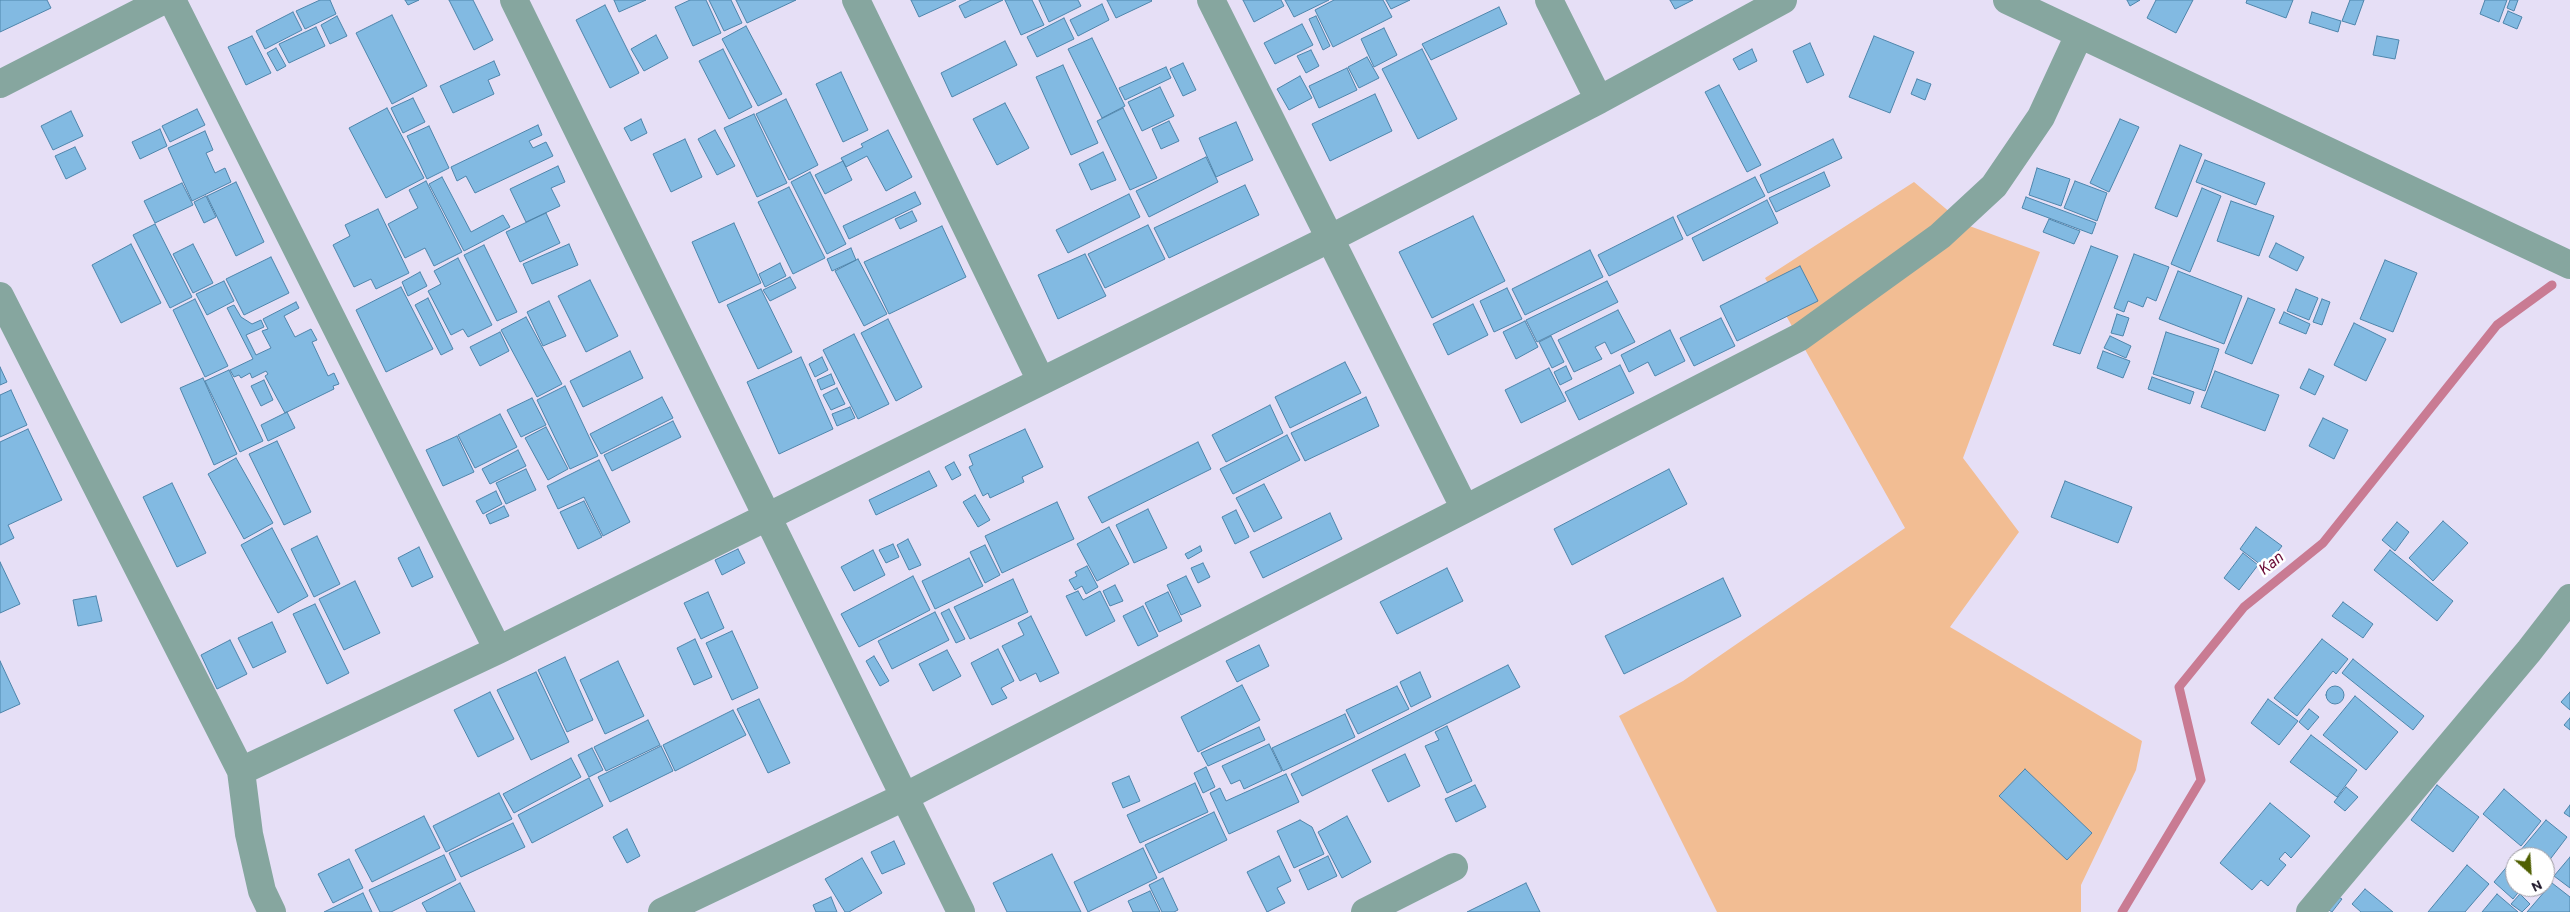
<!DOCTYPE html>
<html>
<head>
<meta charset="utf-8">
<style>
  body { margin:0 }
  #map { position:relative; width:2570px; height:912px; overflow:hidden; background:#e6dff6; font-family:Overpass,sans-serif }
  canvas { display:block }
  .north { position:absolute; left:2505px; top:847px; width:50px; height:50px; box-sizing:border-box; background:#fff; border:1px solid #a09da5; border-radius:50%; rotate:154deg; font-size:14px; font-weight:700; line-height:20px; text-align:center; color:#120a1e }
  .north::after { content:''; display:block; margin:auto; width:18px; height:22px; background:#4f5f01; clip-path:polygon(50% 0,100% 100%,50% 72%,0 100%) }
</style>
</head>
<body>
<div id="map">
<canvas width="2570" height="912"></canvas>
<div class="north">N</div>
</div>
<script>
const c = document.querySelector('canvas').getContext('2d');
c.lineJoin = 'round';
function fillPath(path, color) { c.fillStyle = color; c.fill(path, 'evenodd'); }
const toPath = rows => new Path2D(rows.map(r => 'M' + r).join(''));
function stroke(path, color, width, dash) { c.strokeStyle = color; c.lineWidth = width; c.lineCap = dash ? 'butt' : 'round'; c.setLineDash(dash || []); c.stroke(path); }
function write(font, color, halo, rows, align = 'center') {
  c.font = font + ' Overpass,sans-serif'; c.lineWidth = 5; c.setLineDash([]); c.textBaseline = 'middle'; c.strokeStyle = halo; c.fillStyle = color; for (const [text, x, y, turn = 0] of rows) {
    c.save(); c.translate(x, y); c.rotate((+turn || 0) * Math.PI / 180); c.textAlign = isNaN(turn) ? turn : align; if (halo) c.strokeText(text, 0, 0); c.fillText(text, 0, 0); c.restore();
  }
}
fillPath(toPath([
  [1914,182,1964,224,2040,252,1963,458,2019,532,1950,627,2142,741,2136,770,2081,885,2081,912,1717,912,1619,716,1683,681,1905,528,1765,278]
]), '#f2bd93');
stroke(toPath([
  [2122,912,2201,780,2179,687,2244,607,2323,543,2497,325,2552,285]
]), '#c97b93', 9);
const building = toPath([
  [0,0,47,0,51,8,0,32,0,0],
  [320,0,330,0,336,14,305,29,296,11,320,0],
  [405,0,419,0,408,5,405,0],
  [449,0,473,0,493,40,474,50,449,0],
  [614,0,646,0,619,12,614,0],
  [690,0,706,0,721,33,693,46,675,7,690,0],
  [709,0,731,0,742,23,724,31,709,0],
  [736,0,796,0,747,23,736,0],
  [911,0,956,0,919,17,911,0],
  [971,0,1003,0,965,18,959,6,971,0],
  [1005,0,1032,0,1044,25,1021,35,1005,0],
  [1039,0,1078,0,1081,6,1049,22,1039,0],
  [1107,0,1151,0,1152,1,1116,18,1107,0],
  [1243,0,1281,0,1284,6,1254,22,1243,0],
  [1285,0,1329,0,1294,17,1285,0],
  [1334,0,1383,0,1392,17,1333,47,1315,10,1334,0],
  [1386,0,1410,0,1391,9,1386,0],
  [1670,0,1693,0,1675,9,1670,0],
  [2127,0,2140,0,2130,6,2127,0],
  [2156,0,2193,0,2176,33,2147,18,2156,0],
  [2247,0,2293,0,2286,18,2246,3,2247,0],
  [2350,0,2364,0,2355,25,2342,21,2350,0],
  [2485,0,2507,0,2499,22,2480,14,2485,0],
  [2510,0,2518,0,2514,11,2507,8,2510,0],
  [1102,4,1109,20,1078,36,1070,20,1102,4],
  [605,5,639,73,610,88,576,20,605,5],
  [1499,7,1507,24,1431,60,1422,44,1499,7],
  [2508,11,2522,17,2517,29,2503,23,2508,11],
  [293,12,302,30,265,49,256,31,293,12],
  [2312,12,2341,21,2338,32,2309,23,2312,12],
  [392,15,427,86,392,104,356,33,392,15],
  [337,16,347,36,330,44,321,25,337,16],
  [1316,16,1330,46,1323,50,1309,19,1316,16],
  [1064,18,1074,39,1037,57,1027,37,1064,18],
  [1302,24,1313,45,1275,64,1264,43,1302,24],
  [746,26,782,94,758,106,722,39,746,26],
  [316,27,325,46,289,63,279,44,316,27],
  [1384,28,1397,55,1374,67,1361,39,1384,28],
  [656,35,668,58,644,71,631,49,656,35],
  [252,36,271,73,246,85,228,47,252,36],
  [1874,36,1914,52,1890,113,1849,97,1874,36],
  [2377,36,2399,40,2395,59,2373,55,2377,36],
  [1092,38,1125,106,1102,118,1068,49,1092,38],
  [1005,41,1017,65,952,97,941,73,1005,41],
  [1810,43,1824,75,1807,83,1793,51,1810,43],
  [276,48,286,66,277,71,267,53,276,48],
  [723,49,752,107,729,119,699,61,723,49],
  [1422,49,1457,119,1418,139,1382,69,1422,49],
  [1752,49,1757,61,1739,70,1733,59,1752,49],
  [1311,50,1319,66,1306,73,1297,56,1311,50],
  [1367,57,1379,78,1359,88,1348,67,1367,57],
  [494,61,500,75,488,80,494,94,453,113,440,86,494,61],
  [1183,63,1196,90,1183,96,1170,69,1183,63],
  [1063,65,1098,143,1071,155,1036,77,1063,65],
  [1166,67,1171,78,1125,100,1119,88,1166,67],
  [1347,68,1357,90,1319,108,1309,86,1347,68],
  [841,72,868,130,843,142,816,84,841,72],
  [1300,76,1312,98,1289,110,1277,89,1300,76],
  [1917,79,1931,84,1925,100,1911,94,1917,79],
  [1719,85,1761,165,1747,172,1705,92,1719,85],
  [1160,87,1174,116,1142,131,1128,102,1160,87],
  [1375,94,1392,131,1330,161,1312,124,1375,94],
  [413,98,425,122,403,133,391,108,413,98],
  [786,99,818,165,789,180,756,114,786,99],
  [1005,103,1029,148,997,165,973,119,1005,103],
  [387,108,424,178,386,198,349,128,387,108],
  [1123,108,1157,178,1130,190,1097,121,1123,108],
  [197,109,205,125,170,142,162,126,197,109],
  [71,111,83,136,53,150,41,126,71,111],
  [754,114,787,183,757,197,724,128,754,114],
  [641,119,647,133,631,141,624,128,641,119],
  [2120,119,2139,127,2109,192,2090,183,2120,119],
  [1169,121,1179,141,1161,149,1152,129,1169,121],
  [1236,122,1253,160,1216,177,1199,138,1236,122],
  [538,125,542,135,529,141,533,148,546,142,553,156,475,193,466,176,457,181,451,167,538,125],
  [429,126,449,168,427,179,407,136,429,126],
  [160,129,167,146,140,159,132,142,160,129],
  [715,130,735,166,717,175,698,139,715,130],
  [888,130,912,177,886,191,867,156,846,167,841,158,863,147,861,144,888,130],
  [205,131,213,150,206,153,215,173,225,168,231,182,192,201,168,148,205,131],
  [685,139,702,177,671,192,653,154,685,139],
  [1833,139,1842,158,1768,193,1760,175,1833,139],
  [2180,145,2202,154,2177,217,2155,208,2180,145],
  [75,147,86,169,66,179,55,156,75,147],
  [1103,152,1116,180,1091,190,1079,164,1103,152],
  [1206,157,1218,182,1149,217,1136,191,1206,157],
  [2205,160,2265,183,2256,205,2196,182,2205,160],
  [843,161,852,180,825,194,815,175,843,161],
  [558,166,565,182,551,188,560,206,526,222,510,189,558,166],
  [2037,168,2070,179,2061,206,2029,195,2037,168],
  [810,172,846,244,827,254,791,182,810,172],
  [1824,172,1830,186,1776,212,1769,198,1824,172],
  [442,177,471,232,503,215,510,227,464,251,429,184,442,177],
  [1755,177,1765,196,1687,236,1677,216,1755,177],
  [426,181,462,252,434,266,425,248,405,258,388,224,418,208,409,190,426,181],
  [2075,181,2107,193,2097,221,2064,208,2075,181],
  [236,182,264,242,236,256,207,196,236,182],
  [182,183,193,205,155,223,144,201,182,183],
  [1245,185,1259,215,1169,258,1154,228,1245,185],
  [789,187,825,258,793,274,758,202,789,187],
  [2202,188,2221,196,2190,272,2171,264,2202,188],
  [915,192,921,204,849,239,843,226,915,192],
  [1129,194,1140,217,1068,253,1056,230,1129,194],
  [206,196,216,217,204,223,194,202,206,196],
  [2026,197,2096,223,2092,234,2022,208,2026,197],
  [1767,200,1778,223,1703,261,1692,238,1767,200],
  [2231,201,2274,216,2259,256,2217,241,2231,201],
  [378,209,409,273,376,289,371,279,354,287,333,245,350,236,345,225,378,209],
  [912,211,917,221,900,229,895,219,912,211],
  [546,213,560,243,520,262,506,232,546,213],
  [1473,216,1505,281,1432,318,1399,252,1473,216],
  [1673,217,1683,239,1609,276,1598,255,1673,217],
  [2049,219,2080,231,2074,244,2043,232,2049,219],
  [734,223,761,283,719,303,692,242,734,223],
  [155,224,192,297,170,308,133,235,155,224],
  [1148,225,1165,259,1105,288,1088,254,1148,225],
  [942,226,966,277,889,314,864,262,942,226],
  [2276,243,2304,257,2297,271,2269,257,2276,243],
  [131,244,161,303,121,323,92,265,131,244],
  [193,244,213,283,193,293,173,254,193,244],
  [569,244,578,265,532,284,523,264,569,244],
  [484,245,517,312,497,321,464,255,484,245],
  [2091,246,2118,256,2080,354,2053,345,2091,246],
  [851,248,856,260,832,271,827,259,851,248],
  [1590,250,1603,277,1525,315,1512,289,1590,250],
  [1085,254,1106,296,1058,319,1038,275,1085,254],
  [2134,254,2169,267,2156,301,2147,297,2143,307,2128,301,2124,312,2114,308,2134,254],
  [271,257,289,293,244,315,226,279,271,257],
  [458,258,492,325,468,337,463,329,451,335,428,291,441,284,434,271,458,258],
  [858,259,887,314,864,326,835,271,858,259],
  [2385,260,2417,273,2393,332,2360,319,2385,260],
  [780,263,786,276,765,287,759,274,780,263],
  [1800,266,1818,301,1737,341,1720,306,1800,266],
  [2178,271,2242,296,2224,344,2159,319,2178,271],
  [420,272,427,286,408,296,402,282,420,272],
  [790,277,796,288,770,301,763,290,790,277],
  [590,280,618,336,586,352,558,296,590,280],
  [224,281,234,301,207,315,196,294,224,281],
  [1607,281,1618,302,1537,342,1526,320,1607,281],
  [401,287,433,349,386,372,356,310,401,287],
  [1507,288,1522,319,1494,332,1480,301,1507,288],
  [761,289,792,352,758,369,727,305,761,289],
  [2296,289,2318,298,2309,320,2287,311,2296,289],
  [428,298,453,349,441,355,415,305,428,298],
  [2248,298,2275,309,2252,364,2225,353,2248,298],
  [195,299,228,366,205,377,173,310,195,299],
  [2322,299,2330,302,2322,325,2313,322,2322,299],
  [549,301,566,336,543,346,527,312,549,301],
  [296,302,299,308,284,316,295,337,311,329,317,340,312,342,328,376,334,373,339,384,333,386,334,389,285,413,265,376,268,374,266,371,252,378,250,373,241,378,239,375,234,377,230,370,253,359,227,308,234,305,241,317,252,324,261,320,264,327,246,335,256,355,271,348,262,331,268,329,263,319,296,302],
  [1473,304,1488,335,1448,355,1433,324,1473,304],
  [1618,310,1635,342,1611,354,1605,342,1595,347,1602,359,1574,372,1558,340,1618,310],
  [2284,312,2310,324,2306,334,2279,323,2284,312],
  [2117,314,2129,318,2123,336,2111,333,2117,314],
  [526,317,562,384,537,397,501,330,526,317],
  [1721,318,1735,346,1694,366,1680,338,1721,318],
  [888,319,922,387,896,401,861,333,888,319],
  [1525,321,1538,347,1516,359,1503,332,1525,321],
  [2354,323,2386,339,2366,381,2334,365,2354,323],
  [1670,330,1685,361,1655,376,1648,362,1629,372,1621,355,1670,330],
  [500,332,509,351,480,366,470,347,500,332],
  [2166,332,2219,349,2205,391,2153,374,2166,332],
  [854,334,889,404,858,419,823,350,854,334],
  [1551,336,1564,362,1552,368,1539,342,1551,336],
  [2110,336,2131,346,2126,358,2104,348,2110,336],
  [630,351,643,378,583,407,570,381,630,351],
  [2103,351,2130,361,2123,378,2097,368,2103,351],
  [801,357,833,429,779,454,747,382,801,357],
  [822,357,828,370,815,377,809,364,822,357],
  [1345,362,1361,393,1290,428,1275,397,1345,362],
  [1620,365,1634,393,1579,420,1565,392,1620,365],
  [1566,366,1572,379,1560,385,1554,372,1566,366],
  [0,367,7,382,0,385,0,367],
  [1549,368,1566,401,1521,423,1505,390,1549,368],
  [2309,369,2324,376,2315,395,2300,388,2309,369],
  [229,370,263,441,240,452,205,381,229,370],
  [2215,371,2279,395,2265,431,2201,407,2215,371],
  [831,374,835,384,821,390,817,380,831,374],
  [2152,377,2194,392,2190,404,2148,389,2152,377],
  [203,378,237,454,214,465,180,388,203,378],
  [264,380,273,400,261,406,251,386,264,380],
  [565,386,598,456,570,469,537,400,565,386],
  [837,388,845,404,831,410,823,395,837,388],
  [11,390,27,425,0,437,0,395,11,390],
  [662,397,673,418,601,454,590,434,662,397],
  [1366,397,1379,426,1305,461,1291,433,1366,397],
  [532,398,546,425,521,437,507,410,532,398],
  [1270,405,1283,433,1226,462,1212,435,1270,405],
  [850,407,855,418,837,426,832,414,850,407],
  [287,412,295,428,268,441,261,425,287,412],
  [500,414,517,447,475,468,458,435,500,414],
  [2323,418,2348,430,2334,459,2309,446,2323,418],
  [673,421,681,437,612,471,604,455,673,421],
  [546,427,568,469,548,480,525,438,546,427],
  [28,429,62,500,8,525,14,538,0,545,0,442,28,429],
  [1025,429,1043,467,1022,477,1024,482,990,498,988,493,983,496,969,467,973,465,969,455,1025,429],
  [1287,435,1300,460,1233,494,1220,469,1287,435],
  [457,436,474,472,443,486,426,450,457,436],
  [277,441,311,512,284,525,249,454,277,441],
  [1198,442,1211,469,1102,523,1088,497,1198,442],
  [518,450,526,466,490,484,482,469,518,450],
  [236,458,273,523,244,539,208,474,236,458],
  [599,460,630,522,603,536,584,497,558,509,547,486,599,460],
  [954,462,961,475,952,480,945,467,954,462],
  [526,469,536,490,506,504,496,483,526,469],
  [1669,469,1687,504,1572,565,1554,529,1669,469],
  [929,471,937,486,876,515,869,500,929,471],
  [2065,481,2132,507,2118,543,2051,517,2065,481],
  [172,483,206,553,177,567,143,497,172,483],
  [1264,484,1282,518,1254,532,1236,498,1264,484],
  [496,491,502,504,483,514,476,501,496,491],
  [975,495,990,520,978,527,963,502,975,495],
  [584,501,602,537,578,549,560,512,584,501],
  [1057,502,1074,539,1002,573,985,536,1057,502],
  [504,506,509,516,490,524,486,515,504,506],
  [1148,509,1167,548,1134,563,1116,525,1148,509],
  [1236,510,1249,537,1235,544,1222,517,1236,510],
  [1330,513,1342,539,1263,578,1250,552,1330,513],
  [2443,521,2468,543,2433,581,2409,558,2443,521],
  [2397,522,2409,532,2395,551,2382,540,2397,522],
  [1109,527,1129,564,1097,581,1077,544,1109,527],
  [2256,527,2282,546,2265,568,2240,549,2256,527],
  [272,528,308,596,278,613,241,545,272,528],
  [317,536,340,584,314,597,291,549,317,536],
  [908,539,921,565,909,570,897,545,908,539],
  [893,544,899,557,886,563,879,550,893,544],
  [985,545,1000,575,985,583,970,552,985,545],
  [1200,546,1202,551,1188,559,1185,554,1200,546],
  [419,547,433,577,412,587,398,558,419,547],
  [738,549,745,563,722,575,715,560,738,549],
  [873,550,885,575,854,591,841,567,873,550],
  [2390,550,2453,601,2437,621,2374,570,2390,550],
  [2243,553,2258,565,2239,590,2224,578,2243,553],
  [969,558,983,586,935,609,922,581,969,558],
  [0,562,20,604,0,613,0,562],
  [1203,563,1210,577,1198,583,1191,568,1203,563],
  [1087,566,1098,587,1086,594,1082,586,1075,590,1069,580,1077,576,1075,572,1087,566],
  [1447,568,1463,601,1397,634,1380,602,1447,568],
  [913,576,930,610,859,647,841,614,913,576],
  [1186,576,1201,606,1181,615,1167,585,1186,576],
  [1723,578,1741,616,1624,674,1605,636,1723,578],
  [1013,579,1028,612,970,639,954,607,1013,579],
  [355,581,380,633,344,650,319,599,355,581],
  [1115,585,1123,601,1110,606,1103,591,1115,585],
  [1078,591,1083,600,1100,591,1115,621,1086,636,1066,596,1078,591],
  [708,592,724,628,701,639,684,603,708,592],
  [1168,592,1182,621,1159,632,1145,603,1168,592],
  [96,596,102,621,78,626,73,600,96,596],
  [2343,602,2373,624,2363,638,2332,616,2343,602],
  [315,604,349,673,327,684,293,614,315,604],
  [1143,606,1158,636,1138,646,1123,616,1143,606],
  [949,609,965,639,956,643,941,613,949,609],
  [935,612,949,640,892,669,878,641,935,612],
  [1031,616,1059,673,1040,682,1036,673,1020,681,1002,646,1024,635,1018,623,1031,616],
  [272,622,286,652,253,668,238,638,272,622],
  [732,631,758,688,732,700,706,643,732,631],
  [695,639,712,677,694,685,677,648,695,639],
  [2322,639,2348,659,2336,674,2333,671,2297,716,2274,698,2322,639],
  [230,640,247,674,217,689,201,655,230,640],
  [1259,645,1269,666,1237,682,1226,661,1259,645],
  [998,649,1014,681,1001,688,1007,698,992,705,971,663,998,649],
  [947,650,961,676,933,691,919,664,947,650],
  [874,656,889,681,880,686,866,661,874,656],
  [565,657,593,720,567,732,538,670,565,657],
  [2353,659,2424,716,2413,730,2342,673,2353,659],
  [0,661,20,704,0,713,0,661],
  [618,661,644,716,605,734,580,680,618,661],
  [1508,665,1520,687,1302,796,1291,774,1508,665],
  [536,672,569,742,531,760,497,690,536,672],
  [1420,672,1431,697,1411,707,1400,682,1420,672],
  [1242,685,1260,720,1198,752,1181,717,1242,685],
  [1397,686,1409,709,1358,734,1346,710,1397,686],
  '2326 695a9 9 0 1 1 18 0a9 9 0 1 1-18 0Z',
  [490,692,514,739,478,757,454,710,490,692],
  [2570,692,2570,710,2561,702,2570,692],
  [2355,696,2398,732,2366,770,2323,735,2355,696],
  [759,699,790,763,768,773,737,709,759,699],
  [2268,699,2298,721,2279,745,2251,723,2268,699],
  [2309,709,2319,717,2308,730,2299,722,2309,709],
  [733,710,746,735,675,771,663,745,733,710],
  [1345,714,1355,737,1283,771,1272,748,1345,714],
  [2570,718,2570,730,2564,725,2570,718],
  [648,720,660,745,606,771,594,747,648,720],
  [1447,726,1472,781,1447,793,1425,746,1439,740,1435,732,1447,726],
  [1259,727,1265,740,1208,766,1201,753,1259,727],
  [2311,735,2357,770,2337,797,2290,762,2311,735],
  [1269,744,1282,771,1244,789,1240,780,1231,784,1222,766,1269,744],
  [661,746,673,771,610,802,598,777,661,746],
  [592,748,603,770,589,777,578,755,592,748],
  [1405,754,1420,786,1388,802,1372,770,1405,754],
  [571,758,581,777,514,813,503,794,571,758],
  [1206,767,1215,787,1203,793,1194,773,1206,767],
  [2025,769,2092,833,2067,860,1999,796,2025,769],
  [1286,774,1299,802,1229,834,1210,793,1220,788,1226,801,1286,774],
  [1129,776,1140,801,1123,808,1112,783,1129,776],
  [589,778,603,806,532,843,518,815,589,778],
  [1195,783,1208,812,1140,843,1127,815,1195,783],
  [1475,785,1486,807,1456,822,1445,799,1475,785],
  [2437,785,2479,817,2453,852,2411,820,2437,785],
  [2346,787,2358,797,2345,811,2334,802,2346,787],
  [2504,789,2541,821,2521,846,2483,814,2504,789],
  [499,793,512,819,446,852,433,826,499,793],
  [2270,803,2310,836,2291,858,2285,852,2279,859,2286,865,2268,886,2261,880,2252,890,2220,863,2270,803],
  [2570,805,2570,817,2564,813,2570,805],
  [1214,812,1227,840,1159,873,1145,845,1214,812],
  [424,816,440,848,372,882,355,850,424,816],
  [1347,816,1371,862,1342,878,1318,832,1347,816],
  [1300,820,1312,827,1324,854,1294,868,1277,831,1300,820],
  [2546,820,2567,837,2545,866,2545,857,2515,857,2515,887,2527,887,2524,891,2521,889,2513,899,2494,882,2546,820],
  [513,823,525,847,461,877,449,853,513,823],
  [627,829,640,856,627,863,613,837,627,829],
  [894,841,905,864,882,874,871,852,894,841],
  [1143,848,1157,878,1088,912,1074,882,1143,848],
  [1052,854,1081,912,1007,912,993,883,1052,854],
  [444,855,456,880,391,912,380,912,369,890,444,855],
  [1279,856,1291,881,1277,888,1285,903,1267,912,1247,872,1279,856],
  [1328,856,1337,876,1308,890,1299,870,1328,856],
  [2570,857,2570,888,2554,876,2570,857],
  [862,858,882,893,849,912,845,912,825,879,862,858],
  [349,859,363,888,333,903,318,874,349,859],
  [2467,865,2489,884,2465,912,2428,912,2467,865],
  [1163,878,1178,910,1174,912,1162,912,1149,885,1163,878],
  [460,883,475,912,427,912,422,903,460,883],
  [1526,883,1540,912,1467,912,1526,883],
  [2552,883,2570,897,2570,912,2527,912,2552,883],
  [2365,889,2393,912,2361,912,2352,904,2365,889],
  [1150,891,1160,912,1133,912,1128,901,1150,891],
  [363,893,372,912,324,912,363,893],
  [2333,894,2342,899,2332,912,2324,907,2333,894],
  [2497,894,2518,912,2482,912,2497,894],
  [2520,894,2530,904,2522,912,2511,904,2520,894],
  [831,897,837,912,816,912,813,905,831,897]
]);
fillPath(building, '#82bae2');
stroke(building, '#4e85ab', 1);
stroke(toPath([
  [172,0,498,650],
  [514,0,961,912],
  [856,0,1041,381],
  [1211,0,1465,509],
  [1549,0,1599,100],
  [2007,0,2570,265],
  [0,84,164,0],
  [0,296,241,771],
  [272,912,262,891,249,834,241,771,498,650,1331,238,1599,100,1783,0],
  [662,912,904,797,1800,337,1940,236,1994,186,2041,117,2079,35],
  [1365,912,1454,867],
  [2310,912,2529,651,2570,598]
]), '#86a69f', 28);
write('italic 16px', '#6c0d38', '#fff', [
  ["Kan",2272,565,-39]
]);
</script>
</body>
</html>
